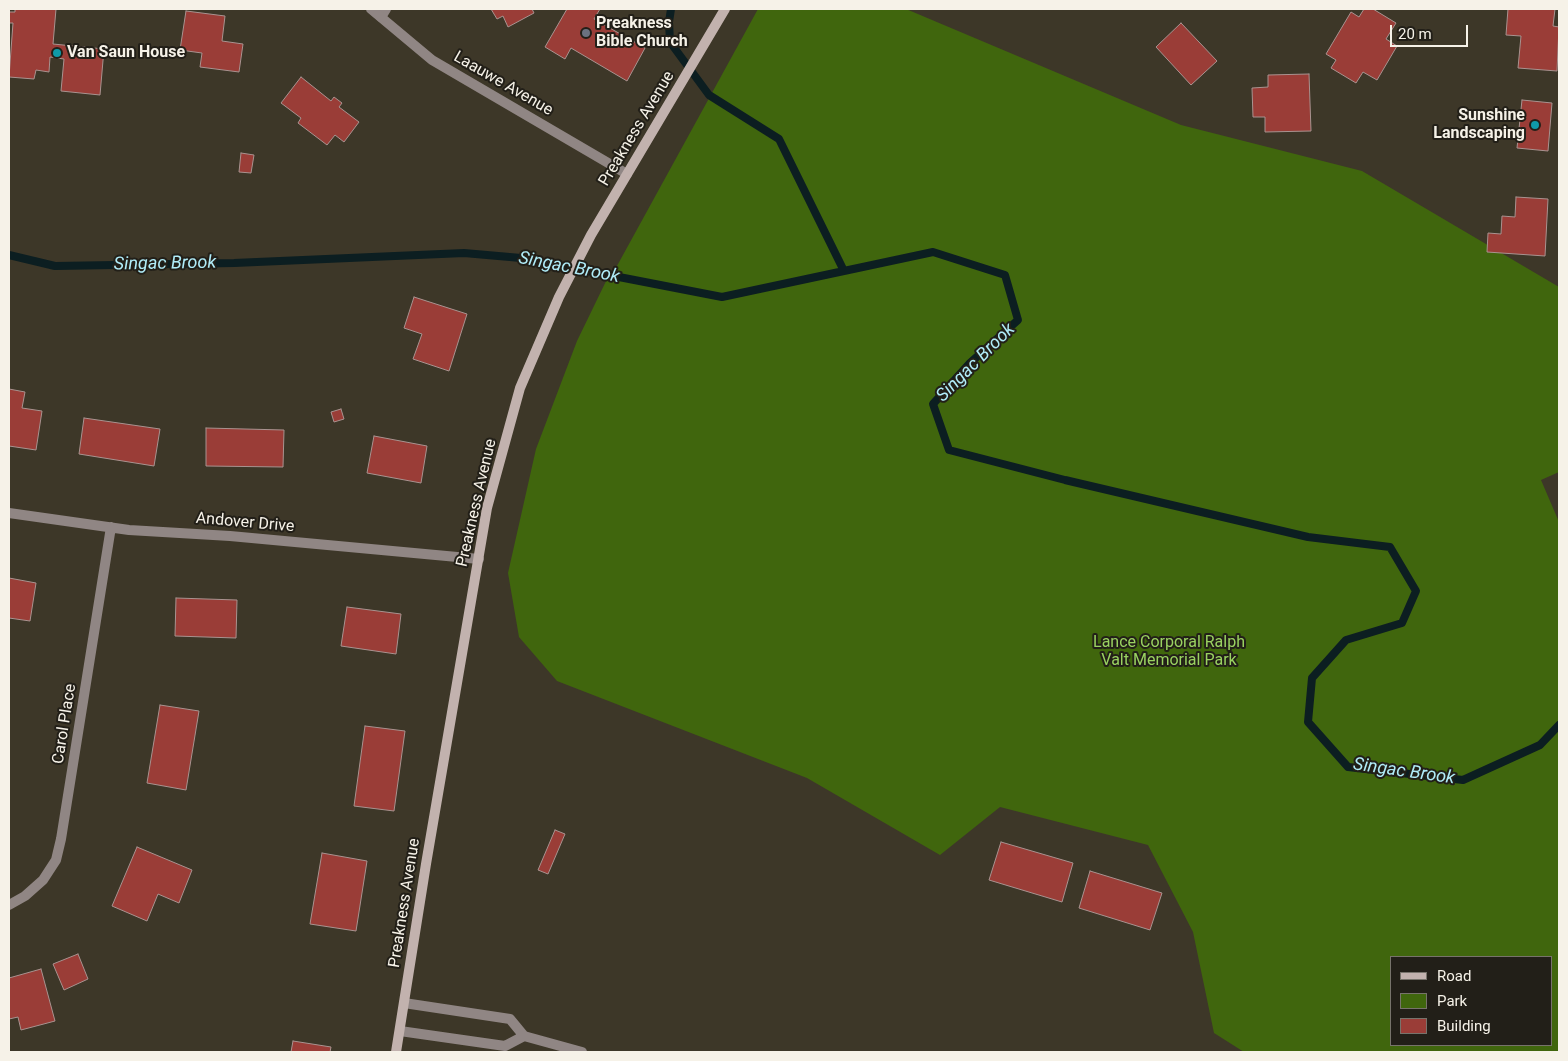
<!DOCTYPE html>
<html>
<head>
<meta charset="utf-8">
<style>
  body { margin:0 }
  #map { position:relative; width:1568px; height:1061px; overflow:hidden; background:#3d3728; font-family:Roboto,sans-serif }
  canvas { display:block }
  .frame { position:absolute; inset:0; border:10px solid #f6f2e8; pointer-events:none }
  .legend { position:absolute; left:1390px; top:956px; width:162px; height:90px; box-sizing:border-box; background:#221f18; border:1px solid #77736b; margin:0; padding:6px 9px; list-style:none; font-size:15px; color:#f6f2e8 }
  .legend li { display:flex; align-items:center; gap:10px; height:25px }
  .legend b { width:25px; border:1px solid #77736b }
  .scale { position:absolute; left:1390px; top:25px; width:78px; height:22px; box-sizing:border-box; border:2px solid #f6f2e8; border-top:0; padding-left:6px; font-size:15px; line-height:18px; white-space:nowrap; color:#f6f2e8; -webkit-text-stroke:4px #221f18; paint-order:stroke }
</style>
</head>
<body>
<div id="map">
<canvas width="1568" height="1061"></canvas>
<div class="frame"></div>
<ul class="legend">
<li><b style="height:6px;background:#c2b2ae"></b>Road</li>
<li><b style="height:14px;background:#40660d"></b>Park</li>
<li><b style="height:14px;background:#9a3d37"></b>Building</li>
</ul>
<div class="scale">20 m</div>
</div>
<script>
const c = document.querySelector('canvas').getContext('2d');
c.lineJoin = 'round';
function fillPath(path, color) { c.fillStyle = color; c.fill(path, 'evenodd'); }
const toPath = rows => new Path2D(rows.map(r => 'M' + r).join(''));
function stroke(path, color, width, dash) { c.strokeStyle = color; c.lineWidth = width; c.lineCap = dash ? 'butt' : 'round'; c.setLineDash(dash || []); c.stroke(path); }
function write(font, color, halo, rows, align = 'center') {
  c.font = font + ' Roboto,sans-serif'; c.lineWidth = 4; c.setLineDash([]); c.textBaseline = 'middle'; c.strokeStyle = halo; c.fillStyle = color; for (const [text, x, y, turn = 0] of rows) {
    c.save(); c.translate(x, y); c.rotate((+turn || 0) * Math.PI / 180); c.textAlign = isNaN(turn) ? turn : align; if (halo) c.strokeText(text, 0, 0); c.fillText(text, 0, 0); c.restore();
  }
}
fillPath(toPath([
  [758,9,906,9,1181,125,1362,171,1559,287,1559,472,1541,480,1559,522,1559,1052,1244,1052,1214,1033,1193,932,1148,845,1000,807,940,855,807,778,557,681,519,637,508,573,536,449,577,341,609,275,612,275],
  [1392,957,1552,957,1552,1045,1392,1045]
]), '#40660d');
stroke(toPath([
  [671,9,669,22,670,42,709,95,779,139,844,271],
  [9,255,55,266,234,263,464,253,521,258,722,297,933,252,1005,275,1018,320,970,363,933,404,949,450,1065,480,1308,537,1390,547,1416,591,1402,623,1346,640,1312,678,1308,722,1348,767,1463,780,1540,745,1559,725]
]), '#0c1e21', 8);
const building = toPath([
  [15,9,56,9,53,44,104,49,100,95,61,91,64,59,50,57,49,72,36,70,34,79,9,77,13,23,9,23,9,12,15,12,15,9],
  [491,9,532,9,534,13,508,27,503,16,497,19,491,9],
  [567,9,600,9,594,19,645,48,627,81,571,48,565,59,545,47,567,9],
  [1364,9,1373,9,1396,23,1386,39,1397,46,1377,80,1363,72,1356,83,1331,68,1336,60,1326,54,1351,12,1359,17,1364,9],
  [1508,9,1555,9,1553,26,1559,27,1557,71,1518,68,1521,36,1506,35,1508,9],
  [186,11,225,16,222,41,243,44,239,72,200,67,202,53,180,50,186,11],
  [1181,23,1217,61,1191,85,1156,47,1181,23],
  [1309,74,1311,131,1265,132,1265,117,1253,117,1252,88,1268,87,1268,75,1309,74],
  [301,77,331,101,334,97,342,103,339,107,359,122,344,142,335,135,327,145,298,123,301,118,281,103,301,77],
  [1522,100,1552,103,1548,151,1517,148,1522,100],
  [241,153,254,155,251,173,239,172,241,153],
  [1516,197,1548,199,1545,256,1487,252,1488,233,1501,234,1502,216,1515,217,1516,197],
  [414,297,467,314,449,371,413,359,422,334,404,328,414,297],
  [9,389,25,392,22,408,42,411,36,450,9,446,9,389],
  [341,409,344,419,334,422,331,412,341,409],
  [84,418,160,429,154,466,79,454,84,418],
  [206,428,284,430,283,467,206,466,206,428],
  [374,436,427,446,421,483,367,473,374,436],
  [9,578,36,583,30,621,9,618,9,578],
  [176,598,237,600,236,638,175,636,176,598],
  [347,607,401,614,396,654,341,646,347,607],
  [160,705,199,711,186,790,147,783,160,705],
  [365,726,405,731,394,811,354,806,365,726],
  [555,830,565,834,548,874,538,870,555,830],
  [1001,842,1073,863,1062,902,989,880,1001,842],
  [137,847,192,870,179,903,158,894,147,921,112,906,137,847],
  [322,853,367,861,356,931,310,924,322,853],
  [1090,871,1162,893,1150,930,1079,908,1090,871],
  [78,954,88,979,64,990,53,964,78,954],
  [41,969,55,1021,21,1030,18,1017,9,1019,9,978,41,969],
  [293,1041,331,1047,330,1052,291,1052,293,1041]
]);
fillPath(building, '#9a3d37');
stroke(building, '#a99390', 1);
stroke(toPath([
  [400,1031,505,1046,524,1036,510,1019,404,1003],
  [524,1036,582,1052]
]), '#908684', 10);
stroke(toPath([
  [381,17,386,9],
  [9,513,129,530,230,536,479,559],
  [9,905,25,896,43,880,56,860,61,839,111,527]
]), '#908684', 10);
stroke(toPath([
  [371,9,432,60,627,174]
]), '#908684', 10);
stroke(toPath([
  [396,1052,426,864,487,508,520,388,559,297,591,235,725,9]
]), '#c2b2ae', 10);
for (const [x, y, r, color] of [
  [586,33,5,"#6b7280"],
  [57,53,5,"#0f9aa8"],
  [1535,125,5,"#0f9aa8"]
]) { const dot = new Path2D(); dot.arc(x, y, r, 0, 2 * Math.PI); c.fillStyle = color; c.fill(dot); stroke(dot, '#221f18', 2); }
write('bold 16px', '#f6f2e8', '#221f18', [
  ["Preakness",596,24],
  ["Bible Church",596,42],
  ["Van Saun House",67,53],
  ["Sunshine",1525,116,"right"],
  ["Landscaping",1525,134,"right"]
], 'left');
write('16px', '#f6f2e8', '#221f18', [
  ["Laauwe Avenue",503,84,30],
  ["Preakness Avenue",637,129,-59],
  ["Preakness Avenue",477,503,-77],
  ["Andover Drive",245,523,5],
  ["Carol Place",65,724,-81],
  ["Preakness Avenue",405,903,-81]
]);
write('16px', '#9ad261', '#221f18', [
  ["Lance Corporal Ralph",1169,643],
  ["Valt Memorial Park",1169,661]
]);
write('italic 18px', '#b0ecf8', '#221f18', [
  ["Singac Brook",165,264,-1],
  ["Singac Brook",569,268,11],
  ["Singac Brook",976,363,-45],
  ["Singac Brook",1404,772,8]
]);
</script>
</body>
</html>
